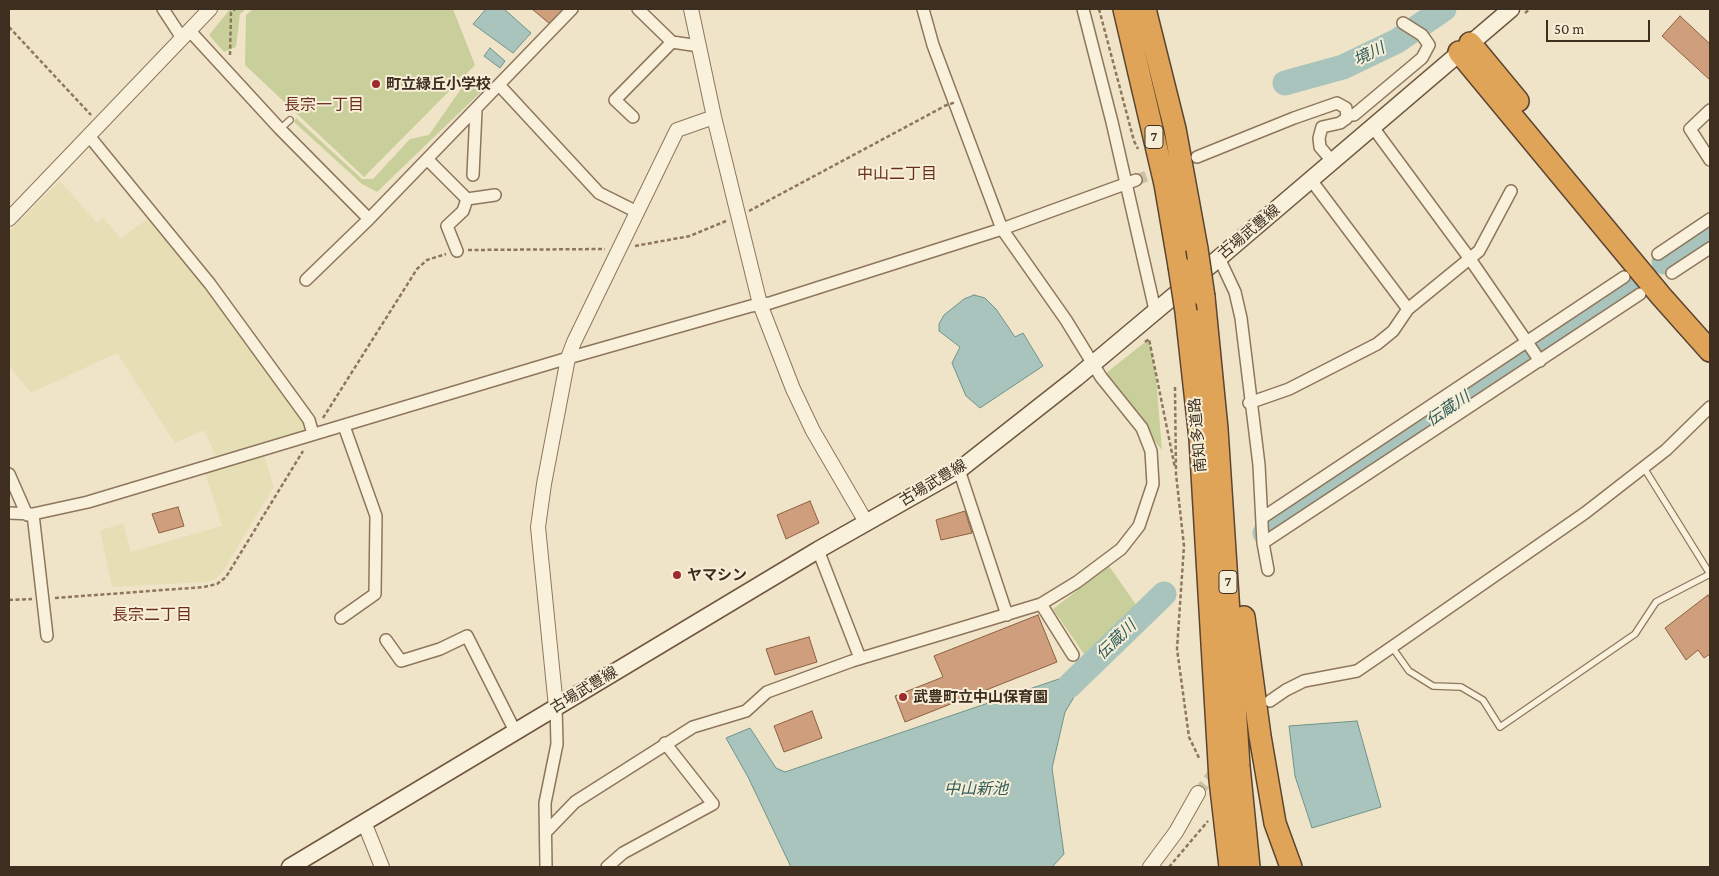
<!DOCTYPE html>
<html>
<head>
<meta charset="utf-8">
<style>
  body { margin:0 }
  #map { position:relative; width:1719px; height:876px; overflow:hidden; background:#f0e4c8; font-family:"Crimson Pro",serif }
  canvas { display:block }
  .frame { position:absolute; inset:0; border:10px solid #3d2e20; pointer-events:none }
  .scale { position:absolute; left:1546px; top:20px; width:104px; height:22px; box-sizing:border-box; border:2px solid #3d2e20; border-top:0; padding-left:6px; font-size:15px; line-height:18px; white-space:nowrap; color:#3d2e20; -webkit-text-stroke:4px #f7eed8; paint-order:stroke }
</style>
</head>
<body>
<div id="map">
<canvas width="1719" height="876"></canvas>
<div class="frame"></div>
<div class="scale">50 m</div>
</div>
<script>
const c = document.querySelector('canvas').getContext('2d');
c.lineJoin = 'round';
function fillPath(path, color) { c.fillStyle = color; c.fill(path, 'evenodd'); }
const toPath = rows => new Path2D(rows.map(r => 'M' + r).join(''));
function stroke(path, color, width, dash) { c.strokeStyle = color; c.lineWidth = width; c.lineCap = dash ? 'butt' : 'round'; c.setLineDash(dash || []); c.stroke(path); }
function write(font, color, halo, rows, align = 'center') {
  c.font = font + ' "Crimson Pro","Noto Sans JP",serif'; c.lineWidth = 4; c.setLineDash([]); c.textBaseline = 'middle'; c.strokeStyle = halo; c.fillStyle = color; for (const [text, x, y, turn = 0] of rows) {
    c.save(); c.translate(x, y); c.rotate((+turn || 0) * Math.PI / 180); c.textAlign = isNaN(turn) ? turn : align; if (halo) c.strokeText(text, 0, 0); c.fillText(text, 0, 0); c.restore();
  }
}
fillPath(toPath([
  [60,181,97,223,103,218,121,238,147,219,207,287,305,423,304,432,216,456,204,430,175,443,117,353,31,393,9,365,9,231],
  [264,456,274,487,222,573,214,580,205,582,112,587,100,530,123,524,131,552,222,526,205,473]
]), '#e6deb5');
fillPath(toPath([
  [230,9,246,9,240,14,236,47,224,52,209,35],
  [253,9,453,9,475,65,364,177,245,65,246,15],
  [465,83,485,88,377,192,362,184,294,122,296,118,362,179,373,179,410,139,429,135],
  [1149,339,1156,377,1162,450,1101,377],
  [1109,566,1137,606,1084,654,1053,609]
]), '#c9cf9b');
const water = toPath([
  [486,9,504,9,531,33,513,53,473,24,486,9],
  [490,48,505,61,500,68,484,56,490,48],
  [974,295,985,298,996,309,1015,337,1023,333,1043,366,980,408,966,396,952,363,960,347,939,331,939,324,944,315,964,299,974,295],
  [1059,679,1077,692,1065,712,1052,768,1064,854,1052,867,791,867,748,777,726,738,750,728,776,768,785,772,1059,679],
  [1357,721,1381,807,1312,828,1295,776,1289,726,1357,721]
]);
fillPath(water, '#a9c4bc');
stroke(water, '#6f938a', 1);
stroke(toPath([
  [1285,83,1343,67,1397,41,1444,9],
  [1664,262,1710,231],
  [1265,533,1631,285],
  [1069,686,1164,594]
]), '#a9c4bc', 25);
const building = toPath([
  [532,9,564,9,550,24,532,9],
  [1680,16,1710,44,1710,80,1662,36,1680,16],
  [810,501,819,523,786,539,777,515,810,501],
  [178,507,184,526,159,533,152,514,178,507],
  [965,511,972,533,941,540,936,520,965,511],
  [1708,595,1710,599,1710,654,1704,658,1698,650,1686,660,1665,628,1708,595],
  [1038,615,1057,662,905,722,895,696,943,677,934,656,1038,615],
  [809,637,817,662,775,675,766,649,809,637],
  [812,711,822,738,784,752,774,726,812,711]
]);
fillPath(building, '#cf9f7d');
stroke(building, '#8d5f41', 1);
stroke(toPath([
  [1136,180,1165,169],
  [1198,793,1218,767]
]), '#ccc0a6', 11, [11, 5.5]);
const service = toPath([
  [280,129,290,120],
  [1392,647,1409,671,1433,686,1461,687,1483,700,1500,727,1635,634,1656,602,1710,574,1644,468]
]);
const minor = toPath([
  [163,9,182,38],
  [638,9,672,42,699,46],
  [1083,9,1112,122,1155,310],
  [189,30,280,129,369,219,572,9],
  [500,86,599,193,637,212],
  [1710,110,1690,129,1710,160],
  [1348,115,1354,115,1422,58,1429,45,1422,35,1403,23],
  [633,117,615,100,672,42],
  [1372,126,1470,259,1540,361],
  [89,136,210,284,309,420,313,434],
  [1197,157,1294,118,1337,103,1346,108,1347,118,1340,123,1322,127,1319,138,1320,147,1332,161],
  [428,160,467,199,463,211,447,226,457,251],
  [473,175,476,110],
  [1311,180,1408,309],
  [467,199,495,195],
  [1658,254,1710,219],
  [1219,258,1235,292,1241,318,1259,465,1263,543,1268,570],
  [1672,273,1710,248],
  [306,280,369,219],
  [1249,403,1289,389,1377,344,1393,331,1408,309,1479,251,1511,191],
  [959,470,1007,615],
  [9,474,27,515],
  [9,513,33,514,88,502,568,358,751,306,770,303,1002,229,1136,180],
  [33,514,47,636],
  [1262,518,1624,277],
  [1263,543,1640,294],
  [818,550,860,658],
  [1041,604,1073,655],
  [341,618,375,594,376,516,344,426],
  [386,640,401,661,440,649,467,636,515,731],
  [1270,701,1286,690,1304,681,1357,671,1392,647,1585,513,1666,450,1710,407],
  [547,831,575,802,693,727,746,711,767,692,852,661,1041,604,1077,582,1121,549,1139,526,1153,484,1151,451,1142,428,1101,377,1066,320,1002,229,933,45,923,9],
  [546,867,545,803,557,744,556,707],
  [607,867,623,853,713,804,665,743]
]);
const tertiary = toPath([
  [691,9,714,117,760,304,793,389,813,431,866,522],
  [9,219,210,9],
  [556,707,538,527,544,484,568,358,574,342,677,130,714,117],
  [364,822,382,867],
  [1150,867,1176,832,1198,793]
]);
const secondary = toPath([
  [290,867,818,550,959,470,1076,378,1219,258,1511,9]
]);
const motorway = toPath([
  [1124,9,1165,184,1179,266],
  [1145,9,1175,129,1197,249],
  [1470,43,1518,101],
  [1459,52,1661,296,1710,351],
  [1204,297,1217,429,1239,766,1249,867],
  [1186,312,1200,439,1220,780,1230,867],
  [1244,617,1260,736,1275,823,1291,867]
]);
stroke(service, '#8d765c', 8);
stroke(minor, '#8d765c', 14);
stroke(tertiary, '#8d765c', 16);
stroke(secondary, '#6f573f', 19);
stroke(motorway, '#5b4430', 24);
stroke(toPath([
  [1099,9,1134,141,1138,149],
  [1525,13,1530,9],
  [9,27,91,115],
  [230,55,231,13,235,9],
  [749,211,943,107],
  [635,246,690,236,726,221],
  [468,250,605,249],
  [1145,342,1149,339,1175,468],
  [1175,387,1176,474,1184,546,1177,649,1189,737,1200,760],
  [323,418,417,269,427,260,446,254],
  [55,598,204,587,217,584,226,577,303,451],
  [9,600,32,599],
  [1169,867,1208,821]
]), '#8d765c', 2.5, [4, 2.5]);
stroke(service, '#faf1dc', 5.5);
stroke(minor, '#faf1dc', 11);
stroke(tertiary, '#faf1dc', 14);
stroke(secondary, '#faf1dc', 16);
stroke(motorway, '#e0a458', 21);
const motorwayBridge = toPath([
  [1197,249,1204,297],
  [1179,266,1186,312]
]);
stroke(motorwayBridge, '#5b4430', 24, []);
stroke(toPath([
  [944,106,956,102]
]), '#8d765c', 2.5, [4, 2.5]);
stroke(motorwayBridge, '#e0a458', 21);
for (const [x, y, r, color] of [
  [376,84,5,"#9e2a2b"],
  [677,575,5,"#9e2a2b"],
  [903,697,5,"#9e2a2b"]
]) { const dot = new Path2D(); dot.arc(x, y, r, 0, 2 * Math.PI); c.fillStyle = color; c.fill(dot); stroke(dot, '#f7eed8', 2); }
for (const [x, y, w] of [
  [1154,137,18],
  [1228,582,18]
]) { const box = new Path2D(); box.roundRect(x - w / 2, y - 11.5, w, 23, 4); c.fillStyle = '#f7eed8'; c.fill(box); stroke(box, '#3d2e20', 1); }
write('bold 14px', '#3d2e20', null, [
  ["7",1154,137],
  ["7",1228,582]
]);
write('bold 15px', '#3d2e20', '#f7eed8', [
  ["町立緑丘小学校",386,84],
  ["ヤマシン",687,575],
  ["武豊町立中山保育園",913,697]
], 'left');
write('15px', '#3d2e20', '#f7eed8', [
  ["古場武豊線",1249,232,-40],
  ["南知多道路",1198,435,-95],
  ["古場武豊線",933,483,-31],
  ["古場武豊線",584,690,-31]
]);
write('italic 16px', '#2f5d5a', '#f7eed8', [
  ["境川",1369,54,-26],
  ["伝蔵川",1448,409,-34],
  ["伝蔵川",1116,640,-44],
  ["中山新池",976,789]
]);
write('16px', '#6b2e1e', '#f7eed8', [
  ["長宗一丁目",324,105],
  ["中山二丁目",897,174],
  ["長宗二丁目",152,615]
]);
</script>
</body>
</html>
